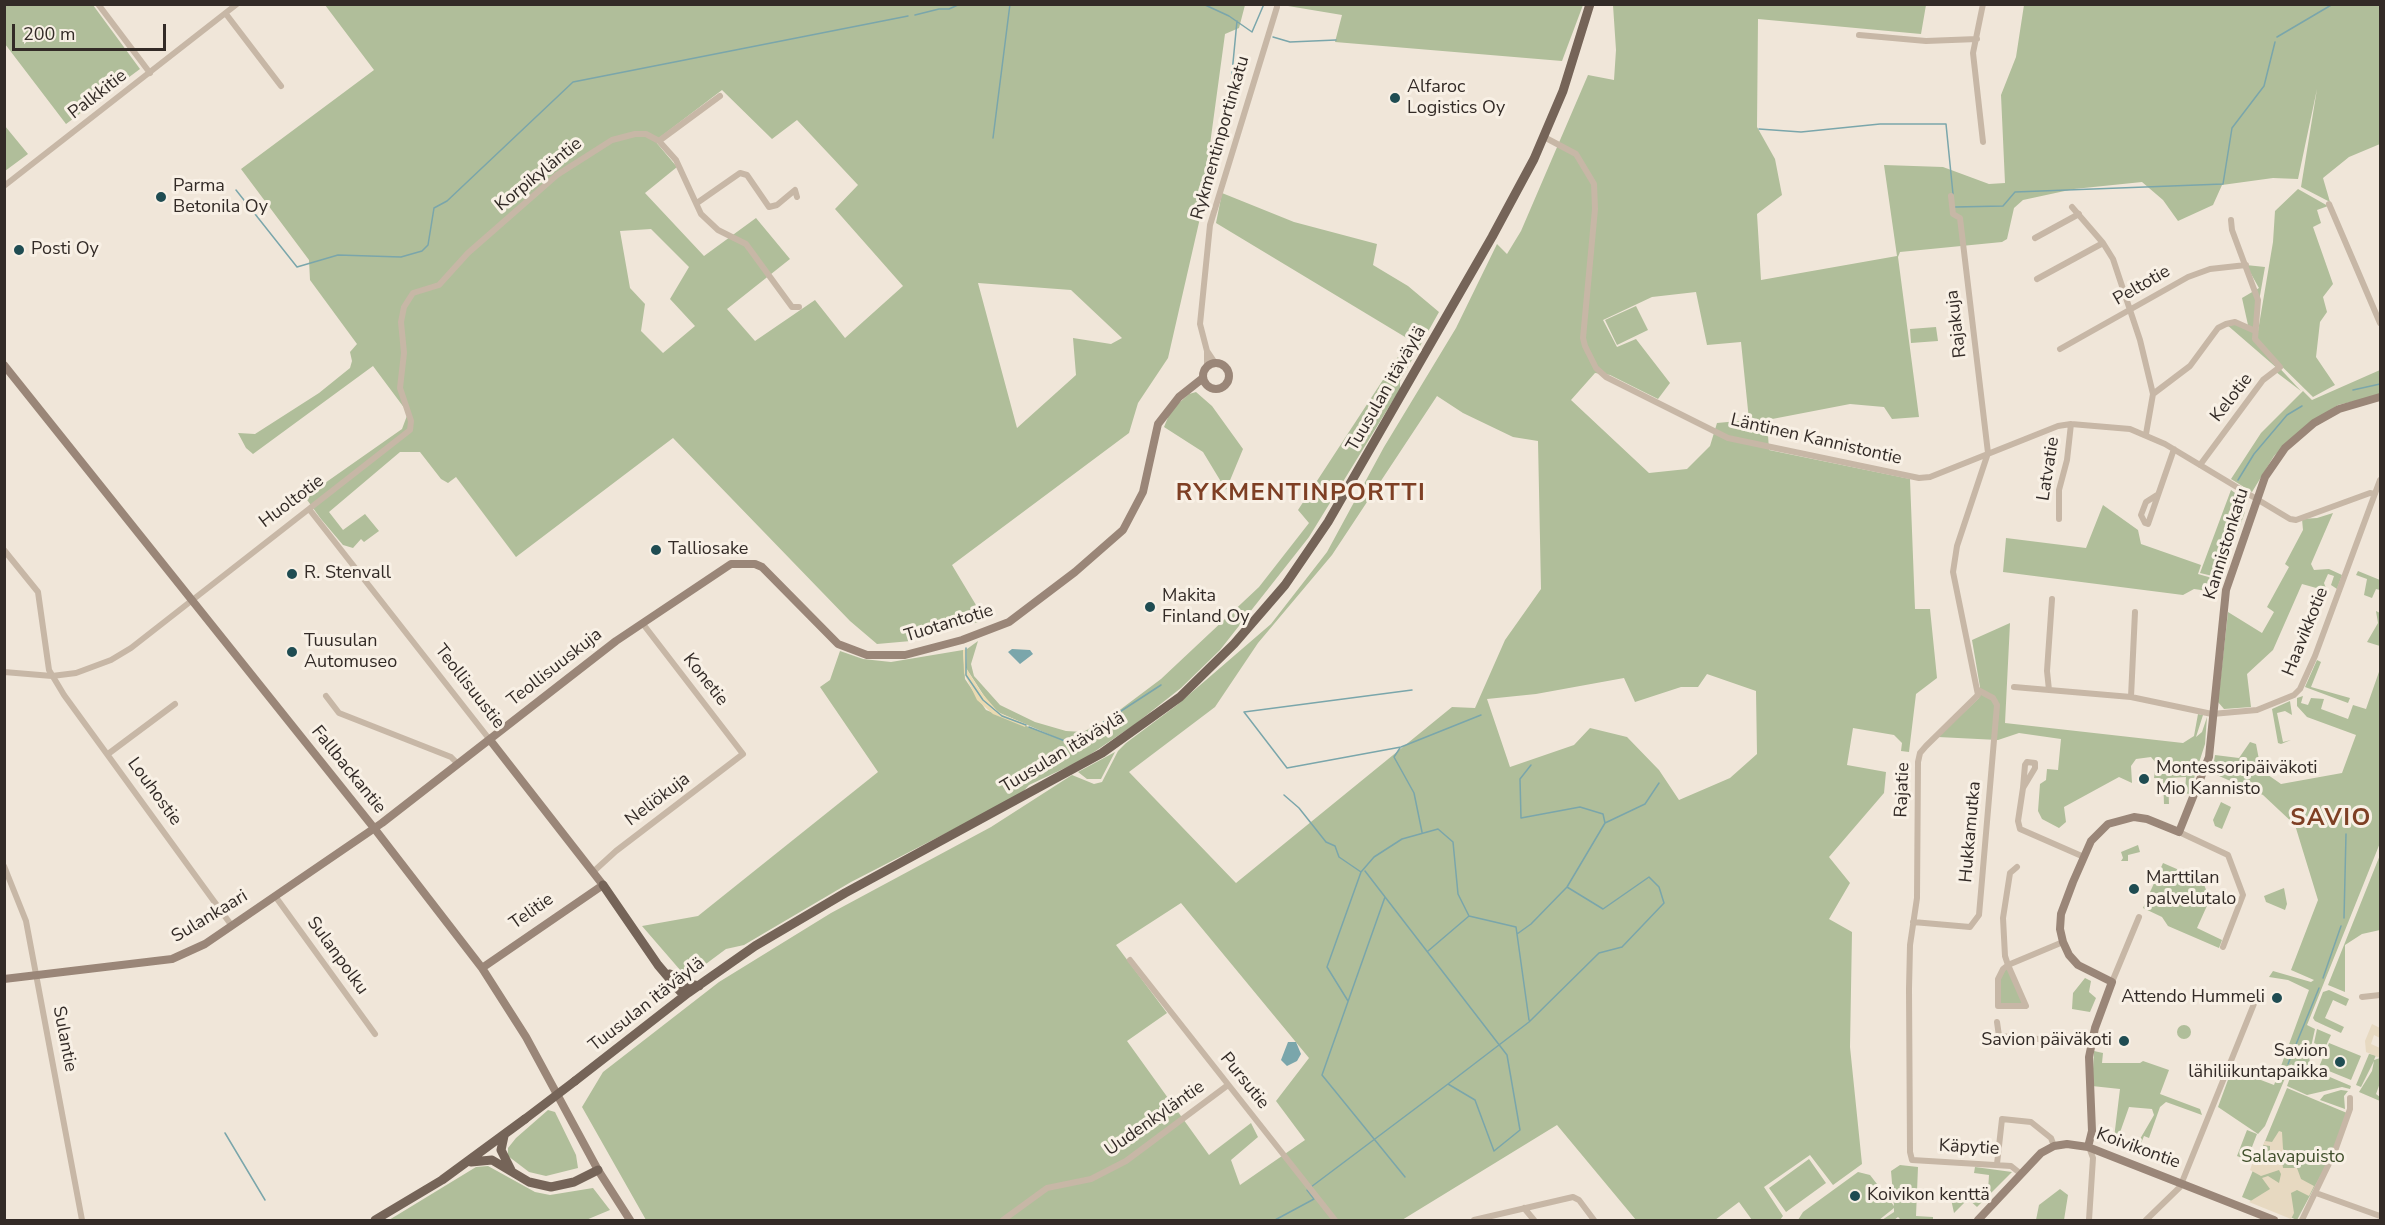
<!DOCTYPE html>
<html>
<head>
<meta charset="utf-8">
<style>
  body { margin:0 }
  #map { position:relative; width:2385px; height:1225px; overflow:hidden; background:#f0e6d9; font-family:"Nunito Sans",sans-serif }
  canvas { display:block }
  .frame { position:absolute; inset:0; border:6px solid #332b27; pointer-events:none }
  .scale { position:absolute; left:12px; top:24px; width:154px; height:27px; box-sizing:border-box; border:3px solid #332b27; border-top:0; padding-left:8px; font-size:18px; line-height:21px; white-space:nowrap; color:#332b27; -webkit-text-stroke:4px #f8f0e5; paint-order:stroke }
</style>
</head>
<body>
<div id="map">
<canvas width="2385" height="1225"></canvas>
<div class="frame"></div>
<div class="scale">200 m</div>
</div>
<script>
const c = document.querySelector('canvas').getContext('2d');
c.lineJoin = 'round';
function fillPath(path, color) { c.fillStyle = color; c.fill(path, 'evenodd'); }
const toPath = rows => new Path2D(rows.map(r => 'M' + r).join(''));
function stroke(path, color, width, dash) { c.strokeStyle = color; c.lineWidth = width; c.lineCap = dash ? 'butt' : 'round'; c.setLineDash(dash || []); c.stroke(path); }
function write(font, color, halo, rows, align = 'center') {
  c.font = font + ' "Nunito Sans",sans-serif'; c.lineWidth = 6; c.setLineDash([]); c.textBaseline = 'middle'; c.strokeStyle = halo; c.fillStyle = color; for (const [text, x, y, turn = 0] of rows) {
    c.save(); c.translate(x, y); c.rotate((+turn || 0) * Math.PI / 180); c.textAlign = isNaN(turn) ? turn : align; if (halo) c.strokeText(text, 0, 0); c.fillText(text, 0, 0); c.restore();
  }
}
fillPath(toPath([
  [5,4,93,5,140,69,66,124,5,44],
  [325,5,1245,5,1239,28,1225,34,1200,218,1168,358,1138,403,1129,433,952,565,985,620,911,641,877,644,850,621,673,438,516,557,456,477,448,483,441,479,420,452,400,452,329,512,343,530,365,514,379,531,364,542,361,539,353,548,343,545,321,519,305,497,402,429,408,413,373,366,253,454,246,448,238,433,255,434,319,393,350,368,352,361,350,352,357,344,310,280,309,260,241,169,374,70],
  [722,90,772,139,797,120,858,185,835,209,903,286,845,338,815,300,755,341,727,309,790,259,756,218,704,256,645,193,677,167,655,141],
  [651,229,689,267,670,299,695,326,663,353,641,331,645,304,630,288,620,231],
  [978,283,1071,290,1122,338,1111,344,1073,338,1076,375,1017,428],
  [1282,5,1583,4,1583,5,1562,61,1335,42,1342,15],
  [1613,5,1926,5,1921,34,1758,19,1757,127,1775,159,1782,195,1757,214,1761,280,1897,256,1884,165,1943,167,1989,184,2005,183,2001,95,2016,57,2024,5,2380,5,2380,144,2349,157,2323,178,2330,202,2301,187,2317,89,2298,179,2273,178,2222,185,2213,205,2178,221,2163,200,2142,182,2074,189,2023,200,2014,208,2007,239,2002,242,1900,252,1898,257,1919,417,1892,419,1884,407,1850,404,1767,420,1769,450,1910,479,1915,609,1930,609,1937,678,1916,694,1909,752,1901,751,1902,743,1894,735,1853,728,1847,765,1886,772,1884,793,1829,857,1850,883,1829,919,1852,932,1850,1047,1862,1164,1833,1185,1810,1155,1764,1187,1783,1216,1780,1220,1752,1220,1739,1202,1715,1220,1636,1220,1557,1125,1402,1220,646,1220,582,1107,603,1072,719,982,831,913,991,827,1072,775,1094,784,1102,782,1118,751,1126,743,1177,705,1271,624,1327,552,1384,447,1456,328,1497,244,1507,254,1521,231,1588,75,1614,80,1616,50],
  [1696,292,1707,345,1741,342,1749,420,1717,423,1710,446,1687,469,1649,473,1571,400,1595,373,1610,375,1658,399,1670,383,1636,339,1617,347,1603,320,1652,297],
  [1437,396,1463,413,1513,437,1538,441,1541,589,1505,640,1475,708,1452,707,1236,883,1129,772,1215,707,1258,643,1332,555],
  [1707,674,1756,691,1757,754,1730,778,1679,800,1659,770,1627,737,1590,728,1574,745,1510,767,1487,699,1536,694,1624,678,1635,702,1681,687,1698,687],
  [1181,903,1309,1058,1276,1101,1305,1140,1240,1185,1231,1160,1258,1137,1251,1123,1209,1155,1127,1041,1167,1013,1116,945],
  [5,126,28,154,5,171,4,171],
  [2298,189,2328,206,2317,210,2321,223,2313,227,2333,284,2323,297,2327,312,2320,322,2316,357,2335,385,2313,397,2261,346,2257,337,2273,242,2275,211],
  [1222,193,1294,222,1377,244,1373,265,1408,286,1439,312,1420,346,1216,223],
  [2246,265,2265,267,2255,324,2253,326,2259,346,2301,391,2276,372,2278,369,2226,324,2248,325,2242,298,2259,288],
  [1636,306,1648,330,1617,345,1605,320],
  [1936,327,1938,341,1911,343,1910,329],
  [1407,343,1418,349,1400,381,1400,389,1309,537,1220,650,1181,688,1134,725,1082,760,1029,785,1020,795,851,882,744,945,726,949,687,978,642,926,698,916,878,772,820,687,830,680,840,651,863,659,891,662,963,650,965,679,986,710,1062,740,1000,713,990,705,966,668,967,649,978,641,971,664,974,676,1000,705,1035,722,1066,731,1083,732,1109,718,1161,679,1259,587,1309,523,1298,510],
  [2380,370,2380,395,2338,405,2302,429,2274,456,2252,492,2231,479,2261,433,2303,391,2312,400],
  [1196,392,1212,406,1243,449,1226,490,1203,452,1164,427,1171,410,1189,394],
  [2231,490,2242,498,2245,512,2221,578,2200,573],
  [2103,505,2138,530,2141,544,2201,565,2198,574,2219,580,2215,592,2194,589,2183,595,2003,572,2006,538,2086,548],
  [2333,513,2311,564,2314,570,2329,569,2342,575,2337,589,2331,585,2334,576,2328,574,2324,583,2327,591,2302,584,2273,650,2247,674,2251,707,2224,709,2218,702,2228,612,2262,633,2274,612,2267,607,2289,567,2285,564,2303,530,2302,519,2317,518],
  [2358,571,2380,580,2380,590,2376,589,2372,598,2364,595,2367,579,2356,575],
  [2376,611,2380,613,2380,646,2367,642,2378,623],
  [2010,623,2005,723,2183,743,2194,736,2198,714,2203,715,2196,737,2202,732,2207,717,2205,744,2189,794,2185,793,2186,777,2168,778,2169,804,2164,804,2163,779,2154,778,2156,763,2151,757,2136,759,2131,766,2132,783,2119,777,2064,807,2066,822,2059,828,2042,819,2038,811,2040,784,2046,780,2047,769,2058,770,2061,739,2019,733,1998,740,1938,737,1979,698,1980,687,1972,640],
  [2317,660,2321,662,2311,687,2350,698,2348,703,2305,687],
  [2380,669,2380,843,2307,1025,2315,1029,2309,1056,2311,1069,2351,1086,2350,1089,2342,1087,2307,1095,2287,1086,2294,1067,2291,1064,2265,1126,2258,1134,2218,1107,2232,1069,2274,1085,2309,990,2288,980,2269,977,2273,971,2311,982,2314,980,2291,970,2318,900,2295,825,2263,795,2212,773,2215,755,2239,758,2250,742,2256,744,2261,770,2281,784,2342,773,2356,735,2307,717,2297,706,2297,698,2303,696,2301,703,2308,705,2311,698,2324,699,2321,709,2348,719,2353,705,2366,709],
  [2290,701,2292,715,2285,711,2277,713,2283,742,2291,740,2281,744,2278,743,2272,709],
  [1115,752,1101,779,1087,779,1078,772],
  [2221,802,2231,807,2222,829,2215,826,2213,820],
  [2138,845,2140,852,2128,855,2128,861,2121,861,2123,858,2121,852],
  [2380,855,2380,930,2362,934,2345,945,2345,992,2328,985],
  [2163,863,2202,880,2210,899,2197,928,2222,940,2219,948,2168,926,2162,917,2143,908],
  [2284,888,2287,904,2285,910,2266,902,2264,896],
  [2007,967,2023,1004,1999,1004,1999,979],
  [2085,978,2091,981,2089,992,2096,998,2090,1012,2072,1009,2073,993],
  [2329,990,2349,999,2346,1006,2333,1000,2325,1018,2344,1027,2341,1033,2315,1021,2313,1018,2323,992],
  '2177 1032a7 7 0 1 1 14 0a7 7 0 1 1-14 0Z',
  [2317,1029,2331,1035,2325,1048,2314,1043],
  [2329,1043,2361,1056,2351,1080,2319,1067],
  [2094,1051,2103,1053,2102,1063,2140,1063,2143,1061,2169,1070,2160,1094,2200,1109,2202,1115,2166,1102,2160,1107,2149,1138,2144,1136,2137,1153,2133,1151,2154,1115,2152,1109,2129,1107,2118,1138,2114,1138,2120,1089,2092,1086],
  [2369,1054,2376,1055,2374,1060,2380,1058,2380,1083,2376,1094,2380,1097,2380,1101,2359,1092,2372,1071,2374,1061,2361,1087,2356,1085],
  [2287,1088,2347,1113,2331,1156,2297,1220,2242,1197],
  [2341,1090,2348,1091,2344,1096,2345,1109,2320,1100,2324,1095],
  [548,1110,555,1112,576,1155,578,1168,546,1176,529,1172,508,1156,508,1148,516,1138],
  [2247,1130,2257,1134,2247,1160,2237,1156],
  [1809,1159,1826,1183,1786,1212,1769,1188],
  [1900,1165,1918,1167,1916,1216,1933,1217,1933,1220,1901,1220,1898,1217,1894,1220,1882,1220,1894,1212,1894,1208,1879,1220,1798,1220,1803,1212,1858,1172,1870,1175,1894,1206,1891,1171],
  [488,1166,535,1192,550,1195,593,1188,610,1210,586,1220,389,1220,476,1167],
  [1975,1167,2012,1172,1977,1207,1968,1199,1954,1213,1951,1199,1943,1196,1943,1188,1965,1190,1966,1195,1972,1195,1988,1191,1989,1175,1974,1173],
  [2060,1189,2068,1195,2064,1220,2036,1220,2039,1205]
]), '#b0be9a');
fillPath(toPath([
  [967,649,966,668,981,692,999,713,1026,724,1025,727,993,714,977,700,964,673,963,650]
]), '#eadab1');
fillPath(toPath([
  [2372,1024,2380,1028,2380,1038,2374,1035,2371,1044,2380,1048,2380,1058,2366,1052,2365,1041],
  [2279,1131,2282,1132,2283,1149,2285,1151,2281,1153,2283,1168,2297,1168,2301,1179,2314,1186,2309,1196,2297,1190,2291,1193,2294,1213,2291,1219,2249,1202,2270,1189,2262,1178,2268,1176,2279,1183,2281,1174,2279,1170,2261,1176,2250,1170,2256,1153,2270,1153,2270,1146,2263,1145,2265,1141,2272,1142]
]), '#e7d9c1');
fillPath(toPath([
  [1012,649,1030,650,1033,654,1020,664,1008,652],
  [1288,1042,1296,1042,1301,1054,1297,1061,1287,1066,1281,1060]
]), '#7aa6ab');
stroke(toPath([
  [1203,4,1229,16,1252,32,1264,4],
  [915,15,939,9,949,9,960,4],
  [1273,37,1290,42,1336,40],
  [2277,37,2333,4],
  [1227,125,1237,21],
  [1759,129,1801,132,1880,124,1946,124,1953,194],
  [993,138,1010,4],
  [236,190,297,267,338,255,401,257,422,251,428,245,434,208,447,201,573,82,908,16],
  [1955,207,2003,206,2015,192,2223,184,2232,128,2264,86,2275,42],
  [2353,390,2380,384],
  [2238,480,2254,454,2287,415,2302,406],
  [966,648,966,675,983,700,1002,716,1026,725],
  [1412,690,1244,712,1287,768,1401,747,1481,715],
  [1029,727,1065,741,1075,741,1161,685],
  [1400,748,1394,757,1414,793,1422,832],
  [1531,765,1520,779,1521,818,1580,807,1603,814,1605,823],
  [1284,795,1299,808,1326,842,1335,846,1339,857,1361,872],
  [1385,897,1322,1075,1405,1177],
  [2344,918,2346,834],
  [1517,934,1531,924,1567,887,1605,823,1645,804,1659,783],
  [1428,951,1469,916,1516,927,1529,1020],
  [2323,978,2341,926],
  [1348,1001,1327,967,1361,872,1374,857,1402,839,1438,829,1453,842,1458,894,1469,916],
  [2288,1064,2319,988],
  [1448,1084,1529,1022,1599,953,1622,947,1664,903,1659,887,1649,877,1603,909,1567,887],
  [225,1133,265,1200],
  [1311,1187,1448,1084,1475,1100,1494,1151,1520,1130,1507,1055,1365,871],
  [1275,1220,1314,1199,1307,1190]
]), '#7aa6ab', 1.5);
stroke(toPath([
  [98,4,150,73],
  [226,14,281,86],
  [1859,35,1926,41,1977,39],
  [1544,137,1576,154,1594,184,1595,209,1583,338,1585,346,1596,368,1606,377,1728,438,1919,478,1930,477,2058,426,2071,424,2130,429,2165,444,2290,519,2296,520,2370,493,2375,494],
  [659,141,720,96],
  [1983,142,1973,53,1983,4],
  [4,186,237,4],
  [1951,196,1953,214,1960,218,1988,453],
  [697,203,740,173,747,175,769,207,777,205,795,190,797,197],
  [2329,204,2380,323],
  [2072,207,2103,243,2113,259,2140,340,2153,394],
  [2035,238,2079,214],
  [2037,279,2103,243],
  [2060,349,2188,277,2210,269,2246,265],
  [1207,351,1207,366],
  [1215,363,1207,351,1200,324,1210,225,1277,7],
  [2146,434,2153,394,2190,366,2218,328,2226,324,2235,322,2253,330],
  [1988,453,1957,546,1953,572,1978,695,1926,746,1920,753,1918,762,1917,898,1910,945,1909,989,1910,1152,1912,1160,2011,1166,2021,1174],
  [2200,465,2263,380,2280,367,2255,339,2258,300,2232,230,2231,220],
  [2157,495,2146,502,2141,515,2145,523,2148,524,2174,449],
  [309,509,490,740],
  [2059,519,2059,490,2067,460,2071,424],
  [4,550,38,592,49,670,64,695,232,926],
  [4,672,52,676,76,673,111,660,131,648,410,430,411,421,400,388,404,353,401,322,404,307,413,293,439,285,468,253,557,175,612,140,635,134,646,134,659,141,676,160,701,214,718,230,746,244,792,307,799,307],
  [2014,687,2131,697,2212,714,2257,710,2294,695,2300,689,2315,656,2380,480],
  [2049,690,2047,671,2052,599],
  [326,696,339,713,451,757,457,763],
  [2131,697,2135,612],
  [108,754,175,704],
  [2023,788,2025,765,2027,762,2035,763,2035,768,2023,788,2018,821,2020,829,2084,857],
  [2179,832,2228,855,2243,895,2223,947],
  [4,866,26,921,82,1220],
  [2017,867,2010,873,2003,918,2005,956,2008,965,2026,1006,1998,1006,1998,979,2003,969,2008,965,2063,942],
  [593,872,616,851,743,754,643,624],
  [275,896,375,1034],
  [1913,922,1970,927,1979,915,1997,705,1993,698,1978,690],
  [1130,960,1335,1220],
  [2112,982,2139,917],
  [2362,997,2380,995],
  [1997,1022,1999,1036,2038,1039,2056,1036,2092,1043],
  [2089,1147,2093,1158,2089,1220],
  [1997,1164,2002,1119,2031,1122,2051,1138,2054,1146],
  [2316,1193,2380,1216],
  [1524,1208,1534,1220],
  [1003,1220,1047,1188,1091,1179,1126,1161,1228,1085],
  [1474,1220,1573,1197,1579,1200,1594,1220],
  [2146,1220,2180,1187,2258,994],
  [2302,1220,2335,1151,2350,1109,2350,1098]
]), '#c7b7a6', 6);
stroke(toPath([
  '1203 376a13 13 0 1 1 26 0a13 13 0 1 1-26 0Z',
  [4,365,374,828,482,968,526,1037,598,1170,630,1220],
  [482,968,603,885,490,740],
  [4,979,172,959,205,944,382,823,616,641,731,564,755,564,762,567,838,644,867,655,905,655,962,640,1009,622,1075,572,1123,530,1143,492,1158,424,1179,397,1203,378],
  [2088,1147,2092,1131,2089,1057,2095,1028,2112,982,2078,965,2069,955,2063,942,2060,929,2061,914,2073,882,2091,841,2108,824,2134,817,2147,819,2179,832,2209,757,2226,590,2265,477,2285,448,2314,423,2339,409,2380,397],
  [1978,1220,2041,1153,2054,1146,2067,1144,2088,1147,2274,1220]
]), '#9a8678', 8);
stroke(toPath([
  [603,885,658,965,680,991,688,993],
  [670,974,684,983,699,986],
  [575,1081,688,993,755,946,845,893,1102,753,1180,697,1234,644,1285,585,1328,522,1492,237,1534,159,1563,91,1590,4],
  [504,1136,501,1150,511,1170],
  [471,1162,492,1160,529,1182,551,1187,574,1182,598,1170],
  [375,1220,442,1180,525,1119]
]), '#756458', 9);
stroke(toPath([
  [525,1119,575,1081]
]), '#756458', 9);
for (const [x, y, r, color] of [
  [1395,98,6,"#1f4c52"],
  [161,197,6,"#1f4c52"],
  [19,250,6,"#1f4c52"],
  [656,550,6,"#1f4c52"],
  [292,574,6,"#1f4c52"],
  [1150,607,6,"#1f4c52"],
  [292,652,6,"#1f4c52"],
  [2144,779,6,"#1f4c52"],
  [2134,889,6,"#1f4c52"],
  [2277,998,6,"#1f4c52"],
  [2124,1041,6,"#1f4c52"],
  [2340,1062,6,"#1f4c52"],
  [1855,1196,6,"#1f4c52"]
]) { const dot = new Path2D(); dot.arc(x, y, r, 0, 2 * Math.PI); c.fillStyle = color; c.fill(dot); stroke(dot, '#f8f0e5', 2); }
write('18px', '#332b27', '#f8f0e5', [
  ["Alfaroc",1407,88],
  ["Logistics Oy",1407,109],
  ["Parma",173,187],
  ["Betonila Oy",173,208],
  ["Posti Oy",31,250],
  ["Talliosake",668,550],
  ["R. Stenvall",304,574],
  ["Makita",1162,597],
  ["Finland Oy",1162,618],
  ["Tuusulan",304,642],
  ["Automuseo",304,663],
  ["Montessoripäiväkoti",2156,769],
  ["Mio Kannisto",2156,790],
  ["Marttilan",2146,879],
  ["palvelutalo",2146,900],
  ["Attendo Hummeli",2265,998,"right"],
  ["Savion päiväkoti",2112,1041,"right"],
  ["Savion",2328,1052,"right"],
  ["lähiliikuntapaikka",2328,1073,"right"],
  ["Koivikon kenttä",1867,1196]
], 'left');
write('18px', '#332b27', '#f8f0e5', [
  ["Palkkitie",98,95,-38],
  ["Rykmentinportinkatu",1221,138,-74],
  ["Korpikyläntie",539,175,-39],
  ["Peltotie",2142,286,-30],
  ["Rajakuja",1957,324,-97],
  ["Tuusulan itäväylä",1387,389,-60],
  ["Kelotie",2232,398,-52],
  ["Läntinen Kannistontie",1816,440,13],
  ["Latvatie",2049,469,-81],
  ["Huoltotie",292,502,-37],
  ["Kannistonkatu",2227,544,-73],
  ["Tuotantotie",949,624,-17],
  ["Haavikkotie",2306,632,-68],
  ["Teollisuuskuja",555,668,-38],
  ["Konetie",705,680,52],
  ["Teollisuustie",469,687,52],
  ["Tuusulan itäväylä",1063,753,-31],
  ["Fallbackantie",348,770,51],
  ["Rajatie",1903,790,-88],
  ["Louhostie",154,792,54],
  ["Neliökuja",658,800,-37],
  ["Hukkamutka",1971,832,-85],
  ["Telitie",532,912,-35],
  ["Sulankaari",210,917,-31],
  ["Sulanpolku",337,956,54],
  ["Tuusulan itäväylä",647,1005,-38],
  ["Sulantie",64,1039,79],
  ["Pursutie",1244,1081,51],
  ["Uudenkyläntie",1155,1119,-35],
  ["Käpytie",1969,1148,3],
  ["Koivikontie",2138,1149,20]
]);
write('18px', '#41502c', '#f8f0e5', [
  ["Salavapuisto",2293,1158]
]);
c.letterSpacing = '1.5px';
write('bold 24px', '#7e3f24', '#f8f0e5', [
  ["RYKMENTINPORTTI",1301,494],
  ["SAVIO",2331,819]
]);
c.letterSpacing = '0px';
</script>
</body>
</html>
